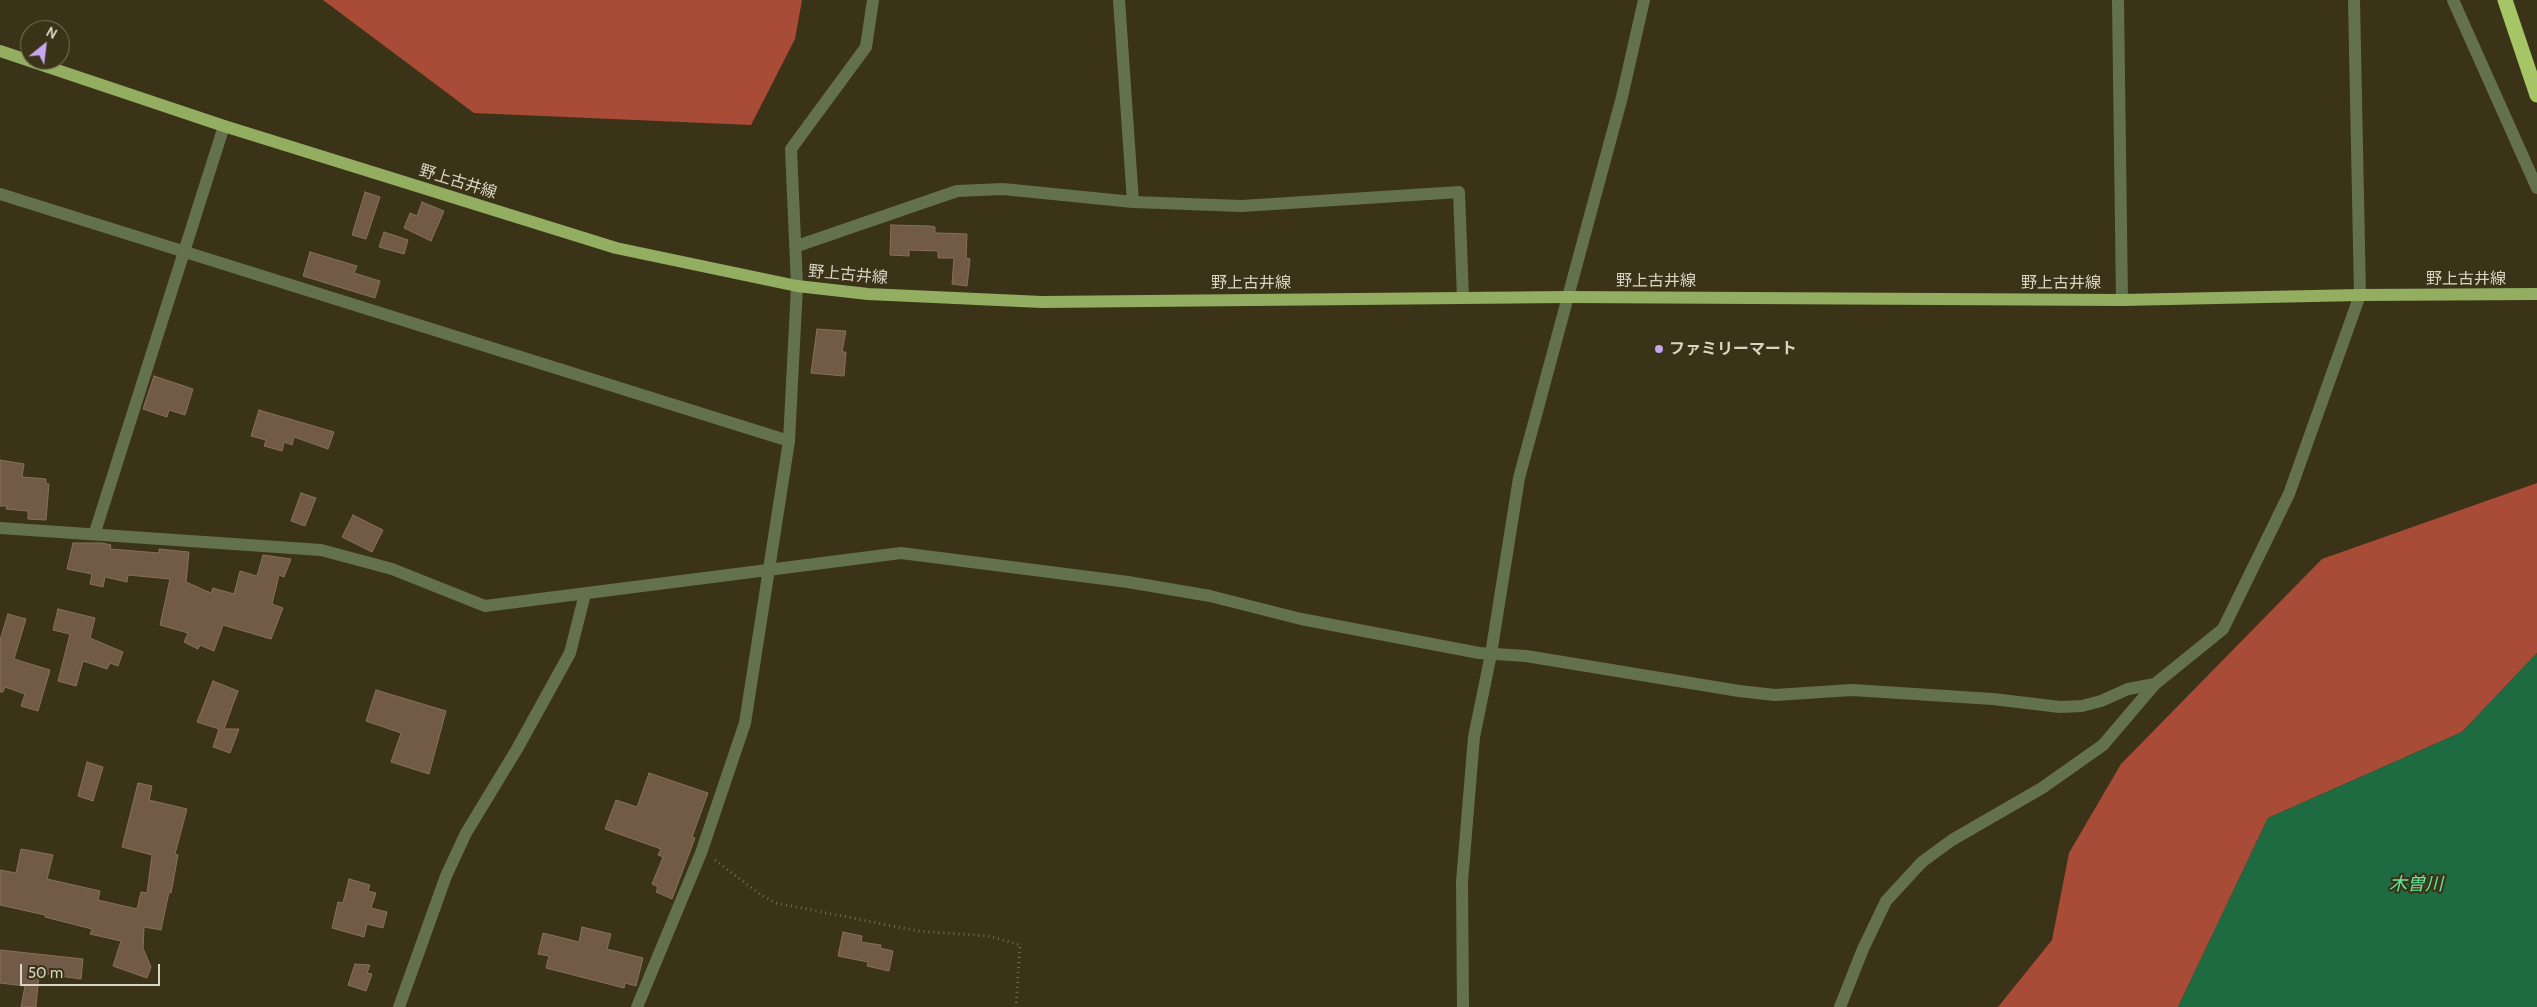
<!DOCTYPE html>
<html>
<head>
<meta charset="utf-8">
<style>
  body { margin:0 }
  #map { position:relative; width:2537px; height:1007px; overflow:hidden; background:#3b3318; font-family:Cabin,sans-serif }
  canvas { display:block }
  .north { position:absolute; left:20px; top:20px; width:50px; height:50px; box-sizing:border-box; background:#3b3318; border:1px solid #7a735d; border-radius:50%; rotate:29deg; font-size:14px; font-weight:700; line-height:20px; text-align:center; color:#d9d4c4 }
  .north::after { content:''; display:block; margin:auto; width:18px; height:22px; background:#c7a6f0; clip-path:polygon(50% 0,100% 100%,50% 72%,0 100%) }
  .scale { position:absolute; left:20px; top:964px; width:140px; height:22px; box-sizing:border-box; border:2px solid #d9d4c4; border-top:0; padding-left:6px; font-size:15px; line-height:18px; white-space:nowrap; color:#d9d4c4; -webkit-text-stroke:4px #3b3318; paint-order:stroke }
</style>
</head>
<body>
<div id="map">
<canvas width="2537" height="1007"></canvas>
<div class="north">N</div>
<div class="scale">50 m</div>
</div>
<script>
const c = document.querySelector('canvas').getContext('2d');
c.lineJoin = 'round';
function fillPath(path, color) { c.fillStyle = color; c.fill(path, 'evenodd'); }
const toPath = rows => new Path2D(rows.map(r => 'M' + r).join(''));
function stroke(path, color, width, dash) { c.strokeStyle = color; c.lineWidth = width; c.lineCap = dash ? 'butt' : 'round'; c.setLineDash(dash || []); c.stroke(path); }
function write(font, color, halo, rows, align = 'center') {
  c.font = font + ' Cabin,"Noto Sans JP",sans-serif'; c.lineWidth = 4.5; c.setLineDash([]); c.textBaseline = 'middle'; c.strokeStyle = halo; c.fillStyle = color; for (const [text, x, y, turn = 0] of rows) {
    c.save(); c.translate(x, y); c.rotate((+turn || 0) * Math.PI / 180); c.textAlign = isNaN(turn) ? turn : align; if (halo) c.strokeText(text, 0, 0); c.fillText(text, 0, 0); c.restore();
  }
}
fillPath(toPath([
  [323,0,802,0,795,39,751,125,474,113],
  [2537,483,2537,653,2462,732,2268,818,2178,1007,1998,1007,2052,940,2069,853,2121,764,2322,559]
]), '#a84c37');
fillPath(toPath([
  [2537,653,2537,1007,2178,1007,2268,818,2462,732]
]), '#1f6b41');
const building = toPath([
  [365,192,380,197,366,239,352,235,365,192],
  [422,202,444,211,431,241,404,228,410,213,417,216,422,202],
  [891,225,930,226,935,227,935,233,938,233,967,234,966,258,970,259,967,286,952,284,954,258,938,258,938,251,909,250,909,256,890,255,891,225],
  [384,232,408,240,404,254,379,247,384,232],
  [310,252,357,266,354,273,380,281,375,298,303,276,310,252],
  [817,329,846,331,842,352,846,352,844,376,811,373,817,329],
  [154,376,193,389,185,415,169,410,167,417,143,409,154,376],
  [259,410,334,432,328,449,294,437,292,445,284,442,282,451,264,446,266,440,251,436,259,410],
  [0,460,24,464,22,477,46,479,46,484,49,484,46,520,28,519,28,511,6,509,7,506,0,506,0,460],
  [301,493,316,498,305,526,291,521,301,493],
  [353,515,383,530,372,552,342,537,353,515],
  [73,543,102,543,111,545,110,549,159,553,159,549,189,552,186,582,211,593,213,588,234,594,240,571,257,576,263,555,291,559,284,577,279,575,272,604,283,608,271,639,223,625,214,651,200,645,198,649,184,642,188,633,160,625,170,579,128,575,127,582,105,577,103,587,90,584,92,574,67,569,73,543],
  [58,609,95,618,90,638,123,652,118,666,110,663,107,669,83,661,76,686,58,681,70,634,53,630,58,609],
  [8,614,26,619,14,659,50,670,38,711,21,706,25,694,5,687,3,692,0,692,0,640,8,614],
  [213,681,238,691,224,729,239,729,230,753,213,747,219,729,197,722,213,681],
  [376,690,446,711,429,774,391,762,401,733,366,721,376,690],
  [87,762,103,767,93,801,78,796,87,762],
  [649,773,708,793,692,837,695,838,672,899,656,892,658,887,652,884,663,857,658,855,661,849,605,829,616,800,637,807,649,773],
  [138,783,152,786,149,800,187,809,175,854,178,855,171,893,169,892,161,930,144,927,143,948,151,967,147,978,113,966,121,941,90,934,92,929,45,917,45,915,0,905,0,870,16,873,21,849,53,855,47,879,100,891,98,900,137,909,141,892,147,893,152,855,122,847,138,783],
  [349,879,370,885,368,891,376,893,371,908,387,912,383,928,367,924,364,937,332,928,338,902,343,903,349,879],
  [582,927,611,934,607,949,643,958,636,986,625,983,624,988,546,968,549,956,538,954,543,933,579,942,582,927],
  [843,932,862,936,861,942,881,945,880,948,893,951,889,971,867,966,868,962,838,956,843,932],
  [0,950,83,959,81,979,39,973,36,1007,21,1007,25,986,0,983,0,950],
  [355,964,370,965,367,973,372,974,366,991,348,985,355,964]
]);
fillPath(building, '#725b46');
stroke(building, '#88705a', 1);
stroke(toPath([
  [715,860,761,895,776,903,918,931,988,936,1020,945,1016,1007]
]), '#726b54', 3, [1, 4]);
stroke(toPath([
  [1119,0,1133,202],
  [2118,0,2122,300],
  [2453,0,2537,188],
  [0,194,789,441],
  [797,246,957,191,1003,189,1133,202,1242,206,1459,192,1463,298],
  [0,528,321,550,392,569,485,606,901,553,1128,582,1210,596,1301,619,1479,653,1526,656,1739,691,1775,695,1852,690,1993,699,2060,707,2082,706,2101,701,2128,689,2155,684],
  [95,532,224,126],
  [399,1007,446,876,466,833,517,749,570,653,585,594],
  [637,1007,701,853,745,723,789,441,797,286,791,149,866,47,873,0],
  [1463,1007,1462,882,1474,737,1491,654,1519,478,1622,97,1644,0],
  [1840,1007,1863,949,1886,901,1922,862,1952,840,2042,788,2103,745,2155,684,2223,629,2289,494,2360,295,2354,0]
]), '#64714d', 12);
stroke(toPath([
  [0,51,224,126,616,248,797,286,868,294,1042,302,1567,297,2122,300,2360,295,2537,294]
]), '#93ad61', 12);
stroke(toPath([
  [2505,0,2537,95]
]), '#a5c567', 15);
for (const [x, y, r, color] of [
  [1659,349,5,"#c7a6f0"]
]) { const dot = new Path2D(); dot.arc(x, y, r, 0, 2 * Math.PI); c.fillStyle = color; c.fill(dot); stroke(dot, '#3b3318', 2); }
write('16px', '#d9d4c4', '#3b3318', [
  ["野上古井線",458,182,17],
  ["野上古井線",848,275,5],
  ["野上古井線",2466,279],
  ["野上古井線",1656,281],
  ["野上古井線",1251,283],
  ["野上古井線",2061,283]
]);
write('bold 16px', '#d9d4c4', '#3b3318', [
  ["ファミリーマート",1669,349]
], 'left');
write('italic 18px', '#66e59a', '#3b3318', [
  ["木曽川",2416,885]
]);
</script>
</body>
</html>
